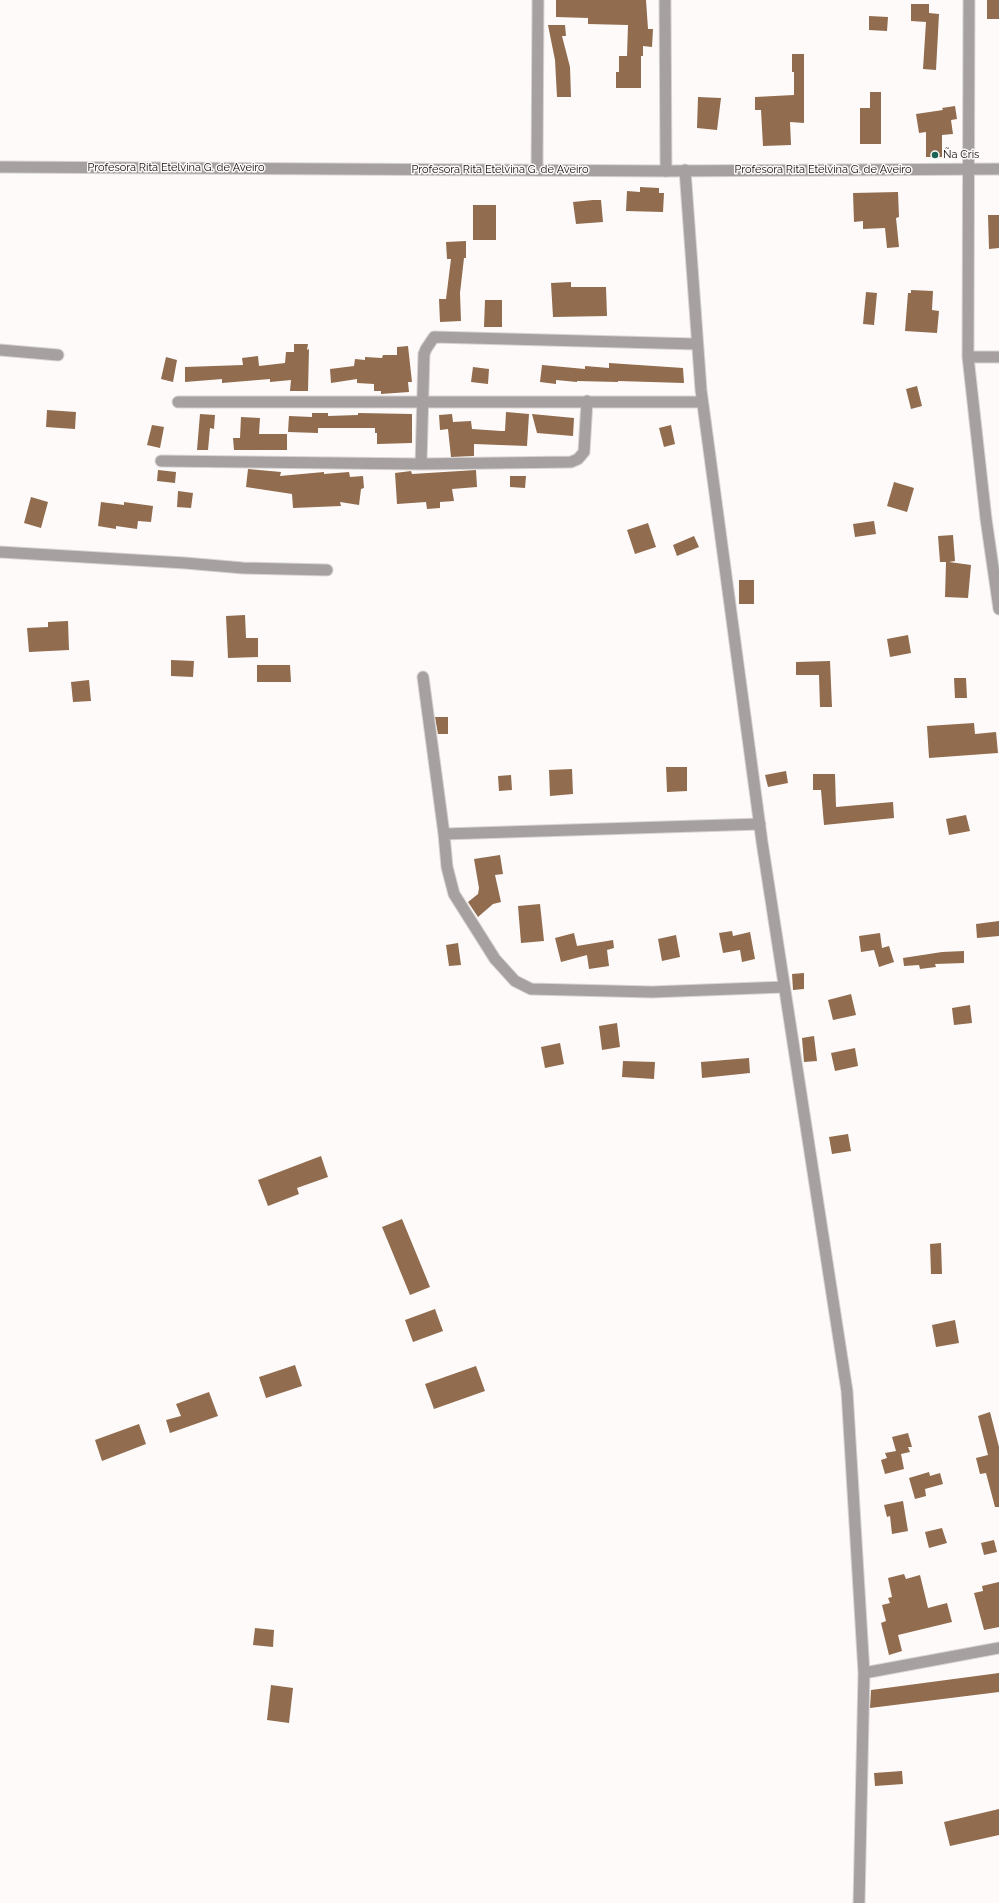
<!DOCTYPE html>
<html>
<head>
<meta charset="utf-8">
<style>
  body { margin:0 }
  canvas { display:block; background:#fdfaf9 }
</style>
</head>
<body>
<canvas width="999" height="1903"></canvas>
<script>
const c = document.querySelector('canvas').getContext('2d');
c.lineJoin = 'round';
function fillPath(path, color) { c.fillStyle = color; c.fill(path, 'evenodd'); }
const toPath = rows => new Path2D(rows.map(r => 'M' + r).join(''));
function stroke(path, color, width, dash) { c.strokeStyle = color; c.lineWidth = width; c.lineCap = dash ? 'butt' : 'round'; c.setLineDash(dash || []); c.stroke(path); }
function write(font, color, halo, rows, align = 'center') {
  c.font = font + ' Raleway,sans-serif'; c.lineWidth = 3; c.setLineDash([]); c.textBaseline = 'middle'; c.strokeStyle = halo; c.fillStyle = color; for (const [text, x, y, turn = 0] of rows) {
    c.save(); c.translate(x, y); c.rotate((+turn || 0) * Math.PI / 180); c.textAlign = isNaN(turn) ? turn : align; if (halo) c.strokeText(text, 0, 0); c.fillText(text, 0, 0); c.restore();
  }
}
fillPath(toPath([
  [556,0,646,0,648,29,653,29,652,47,643,46,643,56,641,56,641,88,616,88,616,72,619,72,619,56,627,56,628,25,588,24,588,18,556,17],
  [987,0,999,0,999,19,987,19],
  [911,4,929,4,929,13,939,14,936,70,923,69,926,22,911,21],
  [869,16,888,17,887,31,869,30],
  [548,25,565,25,566,36,562,36,570,67,571,97,557,97,555,60],
  [792,54,804,54,804,123,790,122,791,145,763,146,761,110,755,110,755,97,794,95,794,72,792,72],
  [870,92,881,92,881,144,860,144,860,108,870,108],
  [698,97,721,98,717,130,697,128],
  [955,106,957,119,951,120,953,134,942,135,942,157,926,157,926,132,919,133,916,114,943,110,942,108],
  [640,187,659,188,659,193,664,193,663,212,626,211,627,191,640,192],
  [898,192,899,217,896,218,899,247,887,248,885,228,863,229,863,221,854,222,853,193],
  [593,200,601,200,603,222,576,224,573,202],
  [473,205,496,205,496,240,473,240],
  [988,215,999,215,999,248,989,249],
  [466,241,466,258,464,258,460,293,461,321,440,322,439,299,446,299,451,259,447,259,446,242],
  [571,282,571,287,606,287,607,316,553,317,551,283],
  [911,290,933,291,932,310,939,311,937,333,905,331,908,293,911,293],
  [866,292,877,293,874,325,863,324],
  [485,300,502,300,502,327,484,327],
  [294,344,308,344,307,350,309,349,308,391,290,391,291,380,270,382,270,379,222,383,222,379,185,382,185,367,243,365,242,358,258,356,259,366,285,363,286,352,294,352],
  [408,346,412,382,408,382,409,392,381,394,381,391,374,391,374,384,357,383,357,379,331,383,330,369,354,366,355,359,365,360,365,357,382,358,383,355,397,355,397,347],
  [166,357,177,360,173,382,161,379],
  [609,363,683,368,684,383,618,381,618,382,577,381,577,382,556,380,556,384,540,382,542,365,585,369,585,366,609,368],
  [473,367,489,369,488,384,471,382],
  [917,386,922,406,911,409,906,389],
  [47,410,76,412,75,429,46,427],
  [506,412,529,414,527,446,474,444,474,456,451,457,448,429,440,430,439,415,452,414,453,422,471,421,472,429,501,431,505,431],
  [312,413,328,413,328,416,358,415,358,413,412,414,412,443,377,444,377,433,375,433,375,428,318,428,318,433,288,432,289,416,312,417],
  [200,414,215,415,214,429,210,428,208,450,197,450],
  [532,414,574,418,573,436,537,433],
  [241,417,260,418,259,434,287,434,287,450,234,450,233,438,240,438],
  [152,425,164,427,160,448,147,445],
  [671,425,675,444,664,447,659,428],
  [248,469,281,472,280,476,324,472,324,474,349,472,350,477,363,476,364,488,361,489,359,505,340,502,341,506,293,508,292,494,246,487],
  [158,470,176,472,175,483,157,481],
  [476,470,477,487,452,489,454,501,440,502,440,508,427,509,426,502,397,504,395,473,411,471,412,474],
  [510,476,526,476,525,488,510,487],
  [894,482,914,488,907,512,887,506],
  [178,491,193,493,191,508,177,507],
  [31,497,48,502,41,528,24,523],
  [101,502,124,505,124,502,153,506,151,522,138,521,137,529,116,526,116,529,98,526],
  [874,521,876,534,855,537,853,524],
  [648,523,656,547,635,554,627,530],
  [953,535,955,561,949,562,971,565,968,598,945,597,946,562,940,562,938,536],
  [694,536,699,547,677,556,673,545],
  [739,580,754,580,754,604,739,604],
  [245,615,246,638,258,638,258,657,228,658,226,616],
  [68,621,69,650,29,652,27,628,48,627,48,622],
  [908,635,911,653,890,657,887,639],
  [171,660,194,661,193,677,171,676],
  [830,661,832,707,820,707,819,675,796,675,796,662],
  [257,665,290,665,291,682,257,682],
  [954,678,966,678,967,698,955,698],
  [89,680,91,701,73,702,71,682],
  [435,717,448,717,448,734,438,734],
  [974,723,975,734,996,732,998,753,929,758,927,726],
  [666,767,687,767,687,791,667,792],
  [572,769,573,794,550,796,549,770],
  [786,771,788,783,768,787,765,775],
  [813,774,835,774,836,807,893,802,894,818,824,825,821,790,813,790],
  [511,775,512,790,499,791,498,776],
  [966,815,970,831,949,835,946,819],
  [500,855,503,874,495,875,501,902,493,904,478,917,468,902,478,894,479,888,474,859],
  [540,904,544,941,521,943,518,906],
  [999,921,999,936,977,938,976,924],
  [732,931,733,936,750,932,755,959,742,962,740,950,723,953,719,933],
  [574,933,577,946,613,940,614,948,607,950,609,966,589,969,587,955,561,962,555,938],
  [880,933,882,948,889,946,894,962,879,967,874,950,861,952,859,936],
  [676,935,680,957,662,961,658,939],
  [458,943,461,965,449,966,446,945],
  [964,951,964,963,935,964,936,967,920,969,919,965,904,966,903,958,942,952],
  [804,973,804,989,793,990,792,974],
  [851,994,856,1015,833,1020,828,1000],
  [970,1005,972,1023,954,1025,952,1008],
  [617,1023,620,1047,602,1050,599,1026],
  [814,1036,817,1061,804,1062,802,1038],
  [560,1043,564,1064,545,1068,541,1047],
  [855,1048,858,1066,835,1071,831,1053],
  [749,1058,750,1073,702,1078,701,1062],
  [623,1061,655,1062,654,1079,622,1077],
  [848,1134,851,1151,832,1154,829,1137],
  [321,1156,328,1177,297,1188,299,1194,268,1206,258,1180],
  [402,1219,430,1287,410,1295,382,1227],
  [941,1243,942,1274,931,1274,930,1244],
  [435,1309,443,1331,413,1342,405,1320],
  [955,1320,959,1343,936,1347,932,1325],
  [295,1365,302,1386,266,1398,259,1377],
  [476,1366,485,1391,434,1409,425,1384],
  [209,1392,218,1416,170,1433,166,1420,181,1416,176,1404],
  [990,1412,999,1447,999,1507,995,1507,986,1473,980,1474,976,1458,988,1455,978,1416],
  [139,1424,146,1444,102,1461,95,1440],
  [908,1433,912,1447,908,1447,910,1452,901,1454,904,1469,885,1474,881,1460,887,1458,885,1453,896,1451,892,1437],
  [929,1472,930,1476,940,1473,943,1484,925,1489,926,1496,915,1499,909,1478],
  [903,1501,908,1531,892,1534,890,1516,887,1517,884,1505],
  [942,1528,947,1543,929,1548,925,1532],
  [994,1540,997,1552,984,1555,981,1543],
  [904,1574,906,1579,920,1575,928,1608,947,1603,952,1622,898,1635,902,1651,889,1655,881,1623,886,1621,882,1605,890,1603,888,1598,892,1597,888,1578],
  [999,1582,999,1627,984,1630,974,1593,983,1591,982,1586],
  [255,1628,274,1630,273,1647,253,1645],
  [999,1673,999,1692,870,1708,871,1690],
  [271,1685,293,1688,289,1723,267,1720],
  [902,1771,903,1784,875,1786,874,1773],
  [999,1809,999,1835,950,1846,944,1822]
]), '#916c4e');
const minor = toPath([
  [665,0,666,171],
  [969,0,968,357,986,519,999,609],
  [537,170,538,0],
  [685,170,701,390,762,842,847,1391,864,1673,859,1903],
  [0,350,58,355],
  [968,357,999,357],
  [178,402,702,402],
  [161,461,421,464,571,462,578,459,584,452,587,401],
  [421,464,424,354,426,349,434,337,696,344],
  [0,552,185,563,243,568,327,570],
  [423,677,444,834,447,867,454,894,495,959,515,981,531,989,652,992,784,987],
  [444,834,760,824],
  [864,1673,999,1648]
]);
const tertiary = toPath([
  [0,167,666,171,999,169]
]);
stroke(minor, '#d7d4d3', 13);
stroke(tertiary, '#d7d4d3', 13);
stroke(minor, '#a6a0a1', 11);
stroke(tertiary, '#a6a0a1', 11);
for (const [x, y, r, color] of [
  [935,155,4,"#1b6357"]
]) { const dot = new Path2D(); dot.arc(x, y, r, 0, 2 * Math.PI); c.fillStyle = color; c.fill(dot); stroke(dot, '#fdfaf9', 1.5); }
write('11px', '#120d0c', '#fdfaf9', [
  ["Ña Cris",943,155]
], 'left');
write('11px', '#120d0c', '#fdfaf9', [
  ["Profesora Rita Etelvina G. de Aveiro",176,168],
  ["Profesora Rita Etelvina G. de Aveiro",500,170],
  ["Profesora Rita Etelvina G. de Aveiro",823,170]
]);
</script>
</body>
</html>
